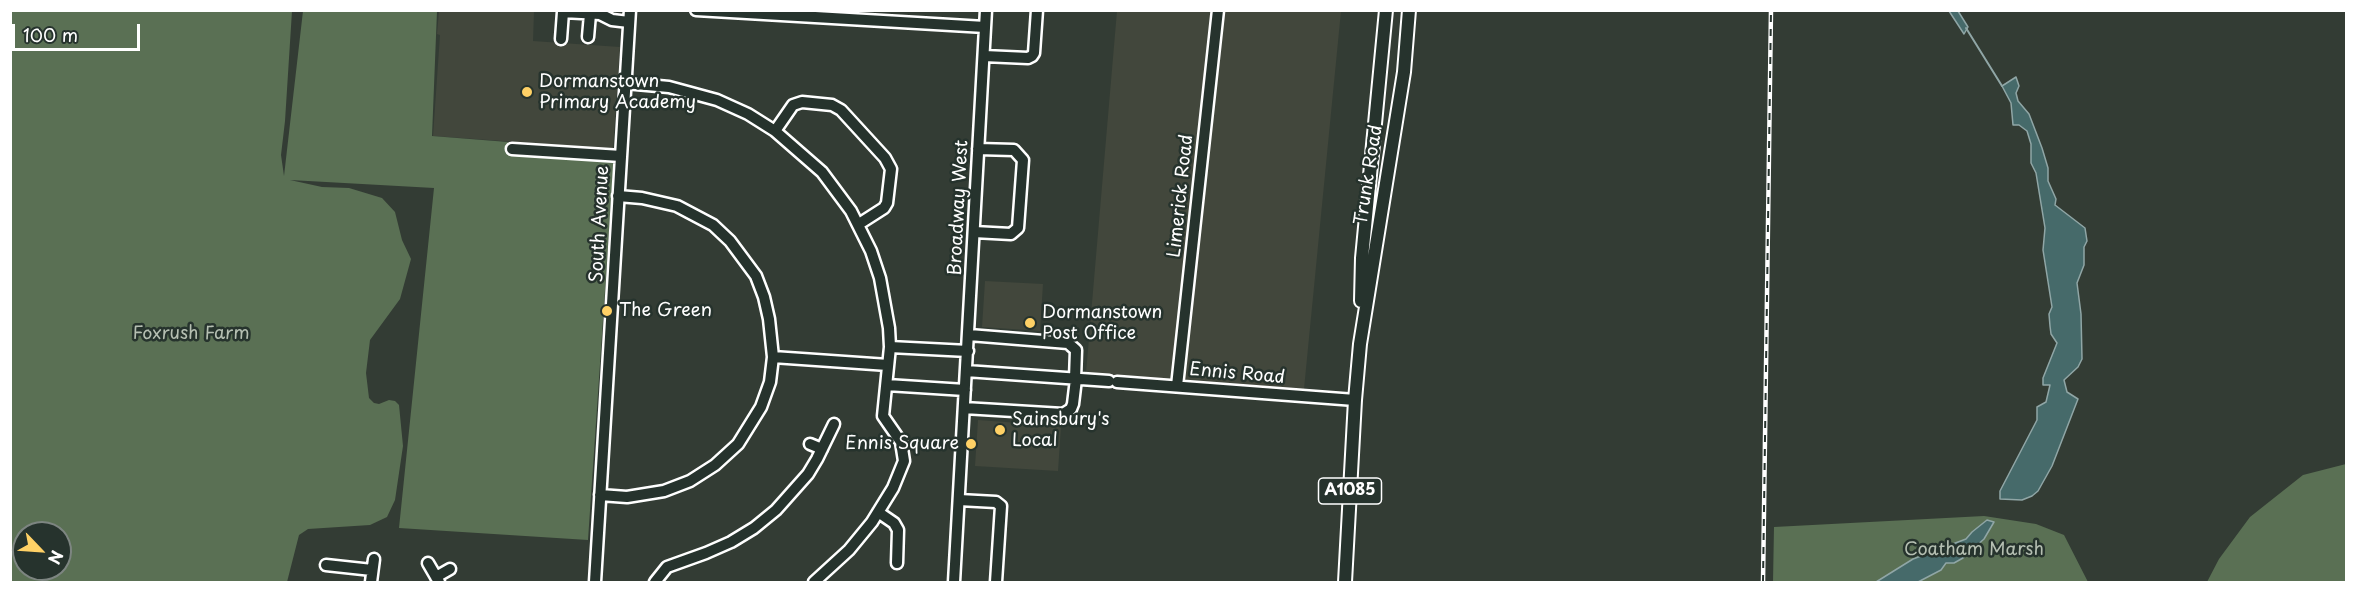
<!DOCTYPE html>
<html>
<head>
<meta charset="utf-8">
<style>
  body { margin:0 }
  #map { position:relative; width:2357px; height:593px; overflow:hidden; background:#333c34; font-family:"Playpen Sans",sans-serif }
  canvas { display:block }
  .frame { position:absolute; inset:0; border:12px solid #fff; pointer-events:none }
  .north { position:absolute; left:12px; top:521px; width:60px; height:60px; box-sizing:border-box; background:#26332d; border:2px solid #7d8581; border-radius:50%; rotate:115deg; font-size:16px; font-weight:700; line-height:24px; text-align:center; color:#fff }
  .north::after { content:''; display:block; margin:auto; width:21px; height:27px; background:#ffd166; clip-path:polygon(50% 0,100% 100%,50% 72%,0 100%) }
  .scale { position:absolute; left:12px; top:24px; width:128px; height:27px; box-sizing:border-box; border:3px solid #fff; border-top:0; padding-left:8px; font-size:18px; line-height:21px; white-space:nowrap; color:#fff; -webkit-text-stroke:4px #26332d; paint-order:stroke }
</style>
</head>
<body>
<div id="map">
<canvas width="2357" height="593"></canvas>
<div class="frame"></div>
<div class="north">N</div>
<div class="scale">100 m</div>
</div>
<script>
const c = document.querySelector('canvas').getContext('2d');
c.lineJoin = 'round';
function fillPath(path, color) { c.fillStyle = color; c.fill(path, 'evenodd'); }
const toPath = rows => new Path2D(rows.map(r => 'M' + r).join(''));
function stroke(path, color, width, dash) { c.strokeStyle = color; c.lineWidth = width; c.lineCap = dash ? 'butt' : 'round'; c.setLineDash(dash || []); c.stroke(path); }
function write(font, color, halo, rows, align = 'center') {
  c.font = font + ' "Playpen Sans",sans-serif'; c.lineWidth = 5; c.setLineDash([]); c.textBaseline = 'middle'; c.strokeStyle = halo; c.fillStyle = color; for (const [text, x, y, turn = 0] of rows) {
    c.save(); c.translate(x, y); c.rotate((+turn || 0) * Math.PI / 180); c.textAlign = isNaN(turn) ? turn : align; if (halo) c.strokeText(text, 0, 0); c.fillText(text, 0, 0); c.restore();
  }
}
fillPath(toPath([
  [439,11,534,11,533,41,620,47,613,149,433,136,440,35,437,34],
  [1117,11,1341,11,1304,389,1086,373],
  [985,281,1043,284,1040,331,982,327],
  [978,420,1061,426,1058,471,975,466]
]), '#42473c');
fillPath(toPath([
  [10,11,292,11,285,121,281,155,284,176,303,11,437,11,432,136,508,142,507,153,614,158,588,540,399,528,434,188,290,180,322,187,349,188,382,198,395,212,402,240,411,259,400,299,370,340,366,373,369,398,374,403,379,404,389,400,395,401,399,405,403,446,395,500,387,517,370,525,308,529,299,535,287,582,11,582],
  [24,533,60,533,60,569,24,569],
  [2346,464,2346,582,2207,582,2219,559,2250,517,2303,475],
  [1984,516,2036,524,2064,535,2088,582,1773,582,1774,527]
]), '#5a7054');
const water = toPath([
  [1949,11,1958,11,1968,27,1964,34,1949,11],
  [2016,77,2019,86,2016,93,2018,101,2029,114,2042,148,2048,168,2048,181,2056,199,2055,205,2085,228,2087,241,2084,247,2084,265,2077,283,2081,314,2082,359,2078,367,2064,380,2067,392,2078,399,2052,466,2038,491,2032,496,2022,500,2000,499,2000,491,2037,420,2037,407,2046,402,2050,385,2043,385,2043,378,2057,343,2051,334,2050,326,2049,314,2052,307,2043,250,2045,228,2036,173,2031,163,2031,144,2027,131,2019,125,2013,125,2011,103,2002,86,2016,77],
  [1987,520,1994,522,1984,539,1963,558,1954,563,1946,563,1941,570,1918,582,1876,582,1913,559,1966,539,1972,532,1987,520]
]);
fillPath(water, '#466a6a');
stroke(water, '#90a6a6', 1.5);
stroke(toPath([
  [1966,28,2002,86]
]), '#90a6a6', 2);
const minor = toPath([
  [696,10,985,27],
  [588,37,590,14],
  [561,39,563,12,600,14,612,20,629,22],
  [984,56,1028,58,1032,56,1034,53,1037,10],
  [625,83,669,87,717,100,748,114,775,131,822,172,851,211,871,251,880,278,889,328,890,347,883,416,901,442,904,461,893,488,872,522,849,550,814,582],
  [775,131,793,105,802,102,832,105,841,110,885,158,891,169,887,203,884,208,859,224],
  [512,149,621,156],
  [974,232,1011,234,1018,228,1023,160,1014,150,978,149],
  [969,335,1068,343,1076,350,1075,379],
  [890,347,968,351],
  [773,357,888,365],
  [966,371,1109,381],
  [1117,382,1355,400],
  [887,385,965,390],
  [1177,386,1218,10],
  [964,408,1063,414,1071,409,1073,404,1076,379],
  [810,444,822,449],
  [600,495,627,497,664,491,690,481,715,465,738,444,761,407,770,382,773,357,769,319,764,297,756,276,730,241,713,225,677,206,642,198,618,196],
  [959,500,996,502,1001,506,996,582],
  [878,512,894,523,898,530,897,563],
  [428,563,439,582],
  [326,565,372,570],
  [436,577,450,569],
  [371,582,374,559],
  [595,582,630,10],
  [655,582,667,567,706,553,731,542,754,528,776,510,808,474,817,459,834,424],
  [954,582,986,10]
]);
const major = toPath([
  [1361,301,1362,258,1386,10],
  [1345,582,1355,400,1360,344,1404,72,1409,10]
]);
stroke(minor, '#fff', 15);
stroke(major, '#fff', 16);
stroke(minor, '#26332d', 10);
stroke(major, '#26332d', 12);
const rail = toPath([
  [1763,582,1771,10]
]);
stroke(rail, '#fff', 4.5);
stroke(rail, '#26332d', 2, [7]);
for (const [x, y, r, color] of [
  [527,92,6,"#ffd166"],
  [607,311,6,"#ffd166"],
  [1030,323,6,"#ffd166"],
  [1000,430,6,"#ffd166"],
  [971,444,6,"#ffd166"]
]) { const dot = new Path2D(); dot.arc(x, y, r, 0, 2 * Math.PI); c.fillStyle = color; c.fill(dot); stroke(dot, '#26332d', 2); }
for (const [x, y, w] of [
  [1350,491,63]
]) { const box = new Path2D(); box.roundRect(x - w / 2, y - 13, w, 26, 4.5); c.fillStyle = '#26332d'; c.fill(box); stroke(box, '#fff', 1.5); }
write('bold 16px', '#fff', null, [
  ["A1085",1350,491]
]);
write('18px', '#fff', '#26332d', [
  ["Dormanstown",539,82],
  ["Primary Academy",539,103],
  ["The Green",619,311],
  ["Dormanstown",1042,313],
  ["Post Office",1042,334],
  ["Sainsbury's",1012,420],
  ["Local",1012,441],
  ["Ennis Square",959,444,"right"]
], 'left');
write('18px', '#fff', '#26332d', [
  ["Trunk Road",1369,175,-81],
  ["Limerick Road",1181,196,-84],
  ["Broadway West",959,208,-87],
  ["South Avenue",600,224,-87],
  ["Ennis Road",1237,374,5]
]);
write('18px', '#b5bfb2', '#26332d', [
  ["Foxrush Farm",191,334],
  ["Coatham Marsh",1974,550]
]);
</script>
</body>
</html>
